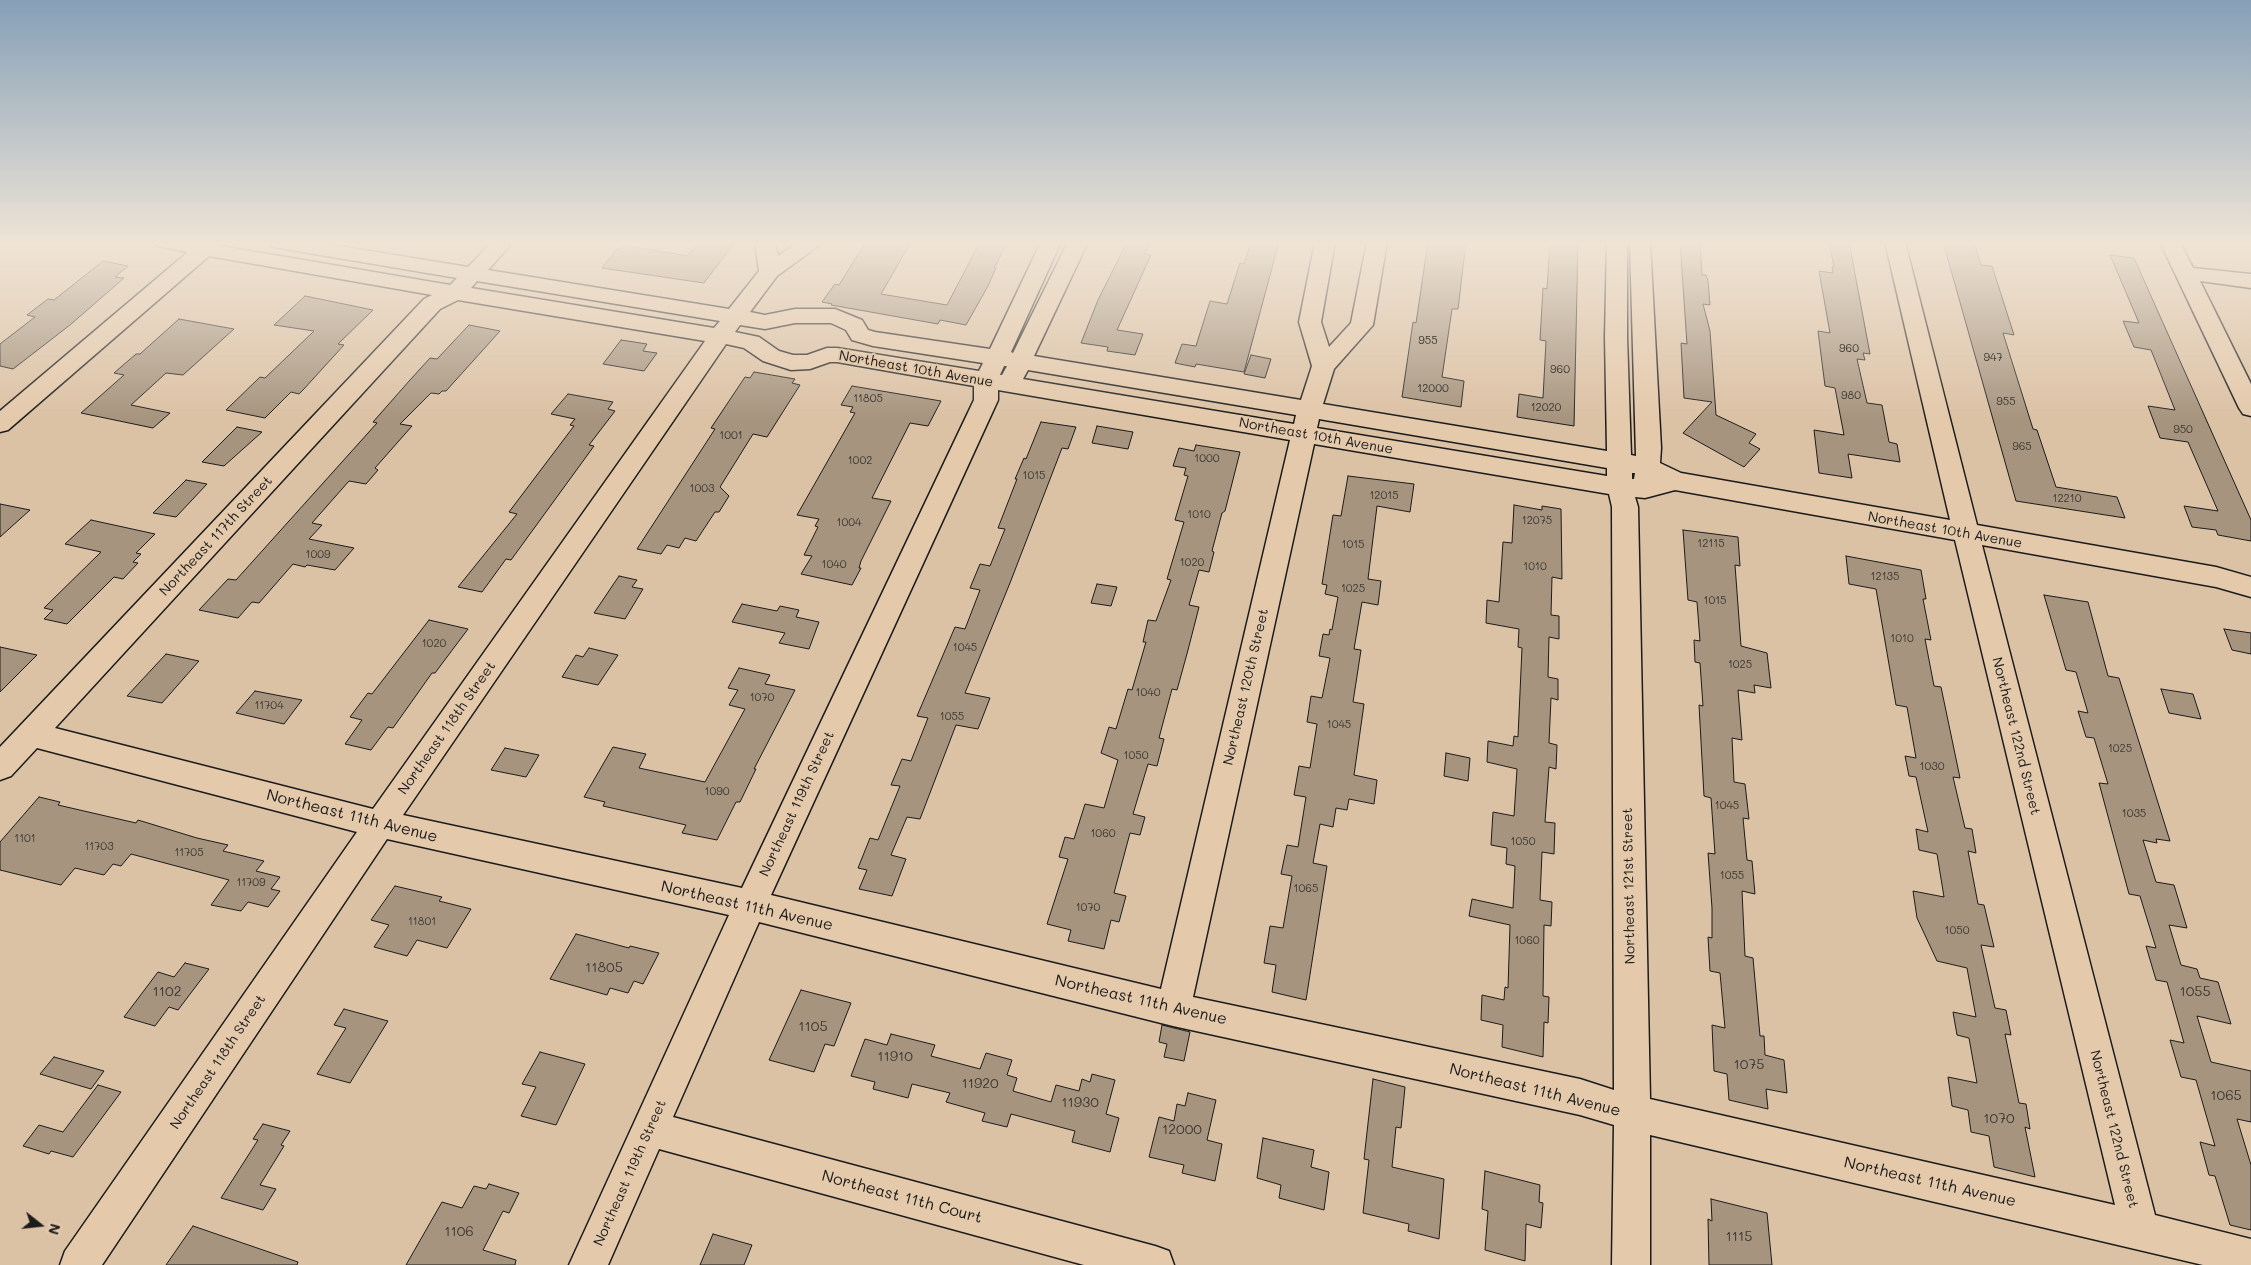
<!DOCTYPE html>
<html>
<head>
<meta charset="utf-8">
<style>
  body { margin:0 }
  #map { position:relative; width:2251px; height:1265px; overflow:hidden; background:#dcc2a5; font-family:Mali,sans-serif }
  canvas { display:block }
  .north { position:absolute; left:15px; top:1200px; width:50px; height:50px; -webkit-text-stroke:4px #e4c9ab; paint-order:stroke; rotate:106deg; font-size:14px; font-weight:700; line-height:20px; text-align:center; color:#1c1c1c }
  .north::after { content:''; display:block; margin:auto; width:18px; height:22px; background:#1c1c1c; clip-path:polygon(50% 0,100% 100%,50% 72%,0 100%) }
</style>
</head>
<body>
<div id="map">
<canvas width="2251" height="1265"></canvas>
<div class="north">N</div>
</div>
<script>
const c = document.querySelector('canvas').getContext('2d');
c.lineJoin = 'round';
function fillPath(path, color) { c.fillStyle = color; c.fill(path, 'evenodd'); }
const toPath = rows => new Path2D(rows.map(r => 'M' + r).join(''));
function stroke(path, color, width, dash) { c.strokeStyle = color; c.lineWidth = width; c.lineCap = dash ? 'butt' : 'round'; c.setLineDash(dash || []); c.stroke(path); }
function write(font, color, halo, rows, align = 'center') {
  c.font = font + ' Mali,sans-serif'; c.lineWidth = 4; c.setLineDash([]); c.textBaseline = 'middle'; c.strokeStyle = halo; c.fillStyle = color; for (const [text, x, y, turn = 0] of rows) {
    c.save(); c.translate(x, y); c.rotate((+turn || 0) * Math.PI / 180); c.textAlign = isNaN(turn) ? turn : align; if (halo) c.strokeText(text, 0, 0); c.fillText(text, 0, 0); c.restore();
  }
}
const building = toPath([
  [699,242,735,242,704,283,602,268,617,249,620,250,624,245,687,256,699,242],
  [866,242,911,242,881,294,947,305,980,242,1008,242,994,268,996,268,988,286,966,325,940,320,938,324,831,305,832,304,822,302,835,284,839,285,866,242],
  [1127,242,1150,242,1145,254,1151,255,1117,330,1143,334,1135,355,1107,351,1108,347,1081,343,1098,300,1127,242],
  [1251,242,1279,242,1244,372,1196,364,1195,367,1175,363,1182,344,1196,346,1210,301,1227,304,1240,263,1244,264,1251,242],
  [1428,242,1466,242,1458,309,1452,309,1442,377,1464,381,1461,407,1402,397,1413,322,1416,323,1428,242],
  [1550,242,1578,242,1574,426,1517,417,1519,394,1543,398,1546,341,1540,340,1543,288,1547,289,1550,242],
  [1680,242,1700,242,1702,275,1706,275,1708,281,1710,305,1703,304,1710,331,1716,415,1756,434,1749,443,1760,449,1744,467,1683,433,1712,402,1684,398,1681,343,1687,344,1680,242],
  [1829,242,1849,242,1870,354,1863,353,1865,360,1857,359,1867,403,1882,405,1889,442,1897,444,1900,462,1848,454,1852,478,1819,473,1814,430,1844,435,1835,388,1825,386,1818,331,1830,333,1819,271,1833,273,1832,267,1834,267,1829,242],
  [1943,242,1974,242,1981,265,1992,266,2014,335,2003,333,2033,429,2037,430,2056,487,2117,497,2125,518,2016,501,1943,242],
  [2110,255,2134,258,2251,520,2251,541,2218,535,2216,530,2192,527,2184,506,2218,511,2188,442,2160,438,2148,406,2175,410,2151,350,2134,347,2123,321,2139,323,2110,255],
  [103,261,128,266,115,277,124,278,70,325,13,369,0,366,0,344,35,317,27,315,48,299,54,300,103,261],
  [305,296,373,310,338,344,344,345,303,390,299,394,291,392,265,418,226,410,260,377,265,378,314,331,274,325,305,296],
  [179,319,234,329,183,375,166,373,131,405,170,413,153,428,81,413,124,375,114,373,136,354,140,354,179,319],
  [469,325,500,331,446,391,442,391,439,394,431,393,400,424,412,426,375,468,378,470,366,484,349,481,312,523,322,525,309,539,354,548,335,570,307,565,305,567,293,564,259,603,252,602,238,618,199,610,228,579,236,580,377,423,373,422,410,380,430,358,437,359,469,325],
  [621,340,647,344,643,351,657,353,644,371,603,364,621,340],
  [1251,355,1271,359,1265,378,1244,374,1251,355],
  [754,372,795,379,792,383,800,385,767,437,753,434,720,487,729,496,719,512,715,512,696,541,685,538,679,548,667,545,661,554,637,549,715,429,711,428,745,377,750,378,754,372],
  [852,386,941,401,928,426,910,423,872,498,891,501,861,561,859,568,861,568,852,585,801,574,812,556,804,555,818,527,815,526,819,519,797,515,855,413,850,412,853,407,841,405,852,386],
  [568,394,613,402,608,409,615,411,589,445,594,446,511,560,506,559,482,592,458,587,517,514,509,512,574,426,570,425,575,419,551,414,568,394],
  [1041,422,1076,427,1068,449,1062,448,1010,583,965,693,990,698,978,729,956,725,920,819,907,817,891,855,906,859,892,896,859,889,867,870,858,868,870,838,878,840,900,786,891,785,902,759,911,761,928,718,917,716,955,627,965,629,980,590,970,588,980,564,990,566,1005,529,998,528,1017,479,1015,479,1024,458,1026,459,1041,422],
  [1097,426,1133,432,1128,449,1092,443,1097,426],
  [237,427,262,432,224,466,202,462,237,427],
  [1196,445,1240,452,1225,511,1222,513,1212,551,1214,552,1209,572,1199,570,1189,605,1199,607,1188,650,1177,690,1172,689,1159,738,1164,739,1157,766,1148,764,1133,814,1145,817,1140,835,1130,833,1114,893,1126,896,1119,922,1111,920,1104,949,1068,941,1071,930,1047,924,1068,859,1059,857,1065,837,1074,839,1085,804,1104,808,1118,760,1101,753,1109,727,1116,729,1128,689,1132,690,1146,642,1143,642,1148,620,1156,621,1171,580,1167,579,1184,522,1175,520,1188,476,1184,475,1186,468,1173,466,1179,448,1194,451,1196,445],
  [1348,476,1414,484,1410,512,1377,506,1368,579,1381,581,1378,605,1362,602,1354,649,1361,650,1353,702,1364,704,1354,775,1377,780,1374,804,1349,799,1347,810,1336,808,1333,827,1320,824,1313,863,1327,866,1306,1000,1272,992,1276,965,1264,963,1270,926,1283,928,1292,876,1281,874,1287,845,1298,847,1306,797,1294,795,1299,766,1310,768,1317,724,1307,722,1311,696,1322,698,1330,658,1319,656,1323,634,1329,635,1330,629,1332,630,1338,597,1325,594,1327,585,1322,584,1333,515,1341,516,1348,476],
  [186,480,207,484,176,517,153,513,186,480],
  [0,504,30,510,0,537,0,504],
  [1514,505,1542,510,1542,506,1561,509,1562,579,1552,577,1551,615,1559,616,1559,639,1549,637,1548,677,1558,679,1558,700,1551,698,1549,743,1557,745,1556,769,1549,767,1545,822,1555,823,1554,854,1542,852,1540,900,1552,902,1551,926,1544,925,1543,996,1549,997,1548,1023,1544,1022,1543,1057,1502,1047,1503,1025,1481,1020,1482,995,1504,1000,1505,987,1508,988,1510,925,1469,916,1472,899,1513,908,1515,866,1506,864,1507,848,1491,845,1493,812,1514,816,1517,769,1487,762,1488,741,1513,746,1514,736,1518,737,1522,648,1518,647,1519,629,1486,623,1487,600,1499,602,1503,542,1512,543,1514,505],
  [91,520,155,534,136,553,141,554,133,562,138,563,123,579,114,577,67,624,44,619,53,610,44,608,101,552,65,544,91,520],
  [1683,530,1738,537,1740,566,1735,565,1741,646,1767,653,1771,688,1754,685,1755,693,1738,690,1742,740,1732,738,1734,782,1745,784,1749,819,1743,818,1747,860,1752,861,1755,894,1742,891,1745,956,1753,958,1760,1036,1764,1036,1765,1055,1784,1060,1787,1093,1766,1089,1768,1109,1729,1100,1727,1074,1714,1071,1712,1025,1725,1028,1720,973,1710,971,1708,937,1712,938,1712,908,1708,853,1715,854,1711,798,1704,796,1699,705,1703,706,1700,663,1695,662,1694,640,1700,641,1697,602,1688,600,1683,530],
  [1846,556,1921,570,1926,599,1923,599,1931,640,1925,639,1934,686,1941,687,1950,730,1960,778,1953,777,1965,828,1972,829,1976,853,1968,851,1978,904,1984,905,1994,947,1981,945,1995,1008,2006,1010,2011,1035,2005,1034,2019,1103,2026,1104,2030,1129,2025,1127,2035,1177,1994,1167,1989,1136,1971,1132,1968,1110,1952,1106,1948,1077,1977,1083,1969,1038,1957,1035,1953,1012,1976,1017,1967,968,1937,961,1917,918,1913,891,1944,897,1937,854,1919,850,1916,829,1928,832,1916,777,1909,776,1905,756,1916,758,1907,707,1896,705,1876,589,1849,584,1846,556],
  [619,576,637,580,632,587,643,589,625,619,594,613,619,576],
  [1097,584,1117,587,1111,606,1091,603,1097,584],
  [2044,595,2088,602,2108,676,2119,678,2170,841,2156,839,2157,843,2143,840,2156,882,2174,885,2187,928,2169,925,2181,965,2197,969,2200,978,2218,982,2231,1024,2197,1016,2211,1062,2251,1071,2251,1122,2237,1119,2251,1165,2251,1230,2230,1225,2215,1176,2209,1175,2200,1142,2215,1146,2196,1080,2181,1077,2170,1040,2184,1043,2167,982,2156,980,2146,946,2156,948,2140,896,2129,894,2099,783,2108,784,2094,738,2086,737,2078,711,2088,713,2076,672,2066,670,2044,595],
  [742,604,777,611,780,606,799,610,796,617,819,622,809,649,779,643,785,633,732,622,742,604],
  [429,620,468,629,435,673,432,673,393,728,388,727,371,750,345,744,362,720,350,717,368,693,372,694,429,620],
  [2224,629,2251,633,2251,654,2232,650,2224,629],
  [0,647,37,655,0,692,0,647],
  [589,648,618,655,598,685,562,677,576,655,583,657,589,648],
  [166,654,199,661,162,703,127,696,166,654],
  [739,668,770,675,765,684,795,690,754,769,756,769,740,802,736,802,717,840,682,833,686,825,603,806,605,802,584,797,613,747,646,754,639,768,705,782,745,709,729,705,738,690,728,688,739,668],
  [2161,689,2193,694,2201,719,2169,713,2161,689],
  [255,691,302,700,284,724,236,713,255,691],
  [505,748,539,755,526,777,491,770,505,748],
  [1446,753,1470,758,1468,781,1444,776,1446,753],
  [39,797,60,802,58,805,136,823,138,820,197,838,228,845,223,851,264,861,256,871,280,877,271,889,280,891,268,907,248,902,241,911,211,905,229,880,131,854,121,866,113,864,104,875,75,868,61,885,0,870,0,842,39,797],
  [395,886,442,897,439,901,471,909,447,948,417,940,407,956,374,947,389,925,371,920,395,886],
  [576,934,629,948,630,946,659,953,643,984,634,981,628,993,610,988,607,995,550,979,576,934],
  [185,963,209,969,178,1010,169,1007,155,1026,124,1017,158,972,174,977,185,963],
  [801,990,851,1003,834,1046,825,1044,814,1072,769,1060,801,990],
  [344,1009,388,1021,350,1083,317,1074,346,1028,334,1025,344,1009],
  [1162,1025,1190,1032,1184,1061,1164,1057,1167,1044,1159,1042,1162,1025],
  [891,1034,935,1045,931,1056,980,1069,986,1053,1012,1060,1007,1075,1017,1078,1013,1091,1051,1102,1056,1085,1079,1091,1082,1079,1090,1082,1092,1074,1115,1080,1106,1114,1119,1118,1110,1152,1072,1142,1075,1131,1011,1114,1007,1127,982,1121,985,1113,946,1102,950,1093,912,1084,908,1098,873,1089,875,1082,851,1076,865,1039,887,1045,891,1034],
  [540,1052,585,1064,556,1125,521,1116,536,1087,522,1084,540,1052],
  [54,1057,104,1071,91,1089,40,1074,54,1057],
  [1373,1079,1405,1087,1401,1128,1396,1127,1392,1167,1444,1179,1439,1239,1408,1231,1409,1224,1363,1213,1369,1160,1364,1159,1373,1079],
  [98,1085,121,1092,73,1157,51,1151,49,1154,23,1146,39,1125,63,1132,98,1085],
  [1188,1093,1216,1100,1207,1140,1222,1144,1215,1181,1182,1173,1184,1165,1149,1157,1159,1117,1174,1121,1177,1104,1185,1106,1188,1093],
  [263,1124,290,1131,281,1145,284,1146,260,1185,276,1189,263,1210,221,1198,258,1140,253,1139,263,1124],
  [1263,1138,1314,1150,1311,1167,1329,1172,1324,1210,1279,1198,1281,1185,1257,1178,1263,1138],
  [1485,1171,1540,1185,1539,1202,1543,1203,1541,1228,1526,1224,1525,1261,1485,1250,1488,1211,1482,1209,1485,1171],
  [489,1184,519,1193,509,1213,503,1211,483,1250,516,1260,515,1265,406,1265,442,1202,462,1208,474,1186,486,1189,489,1184],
  [1711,1199,1767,1213,1772,1265,1709,1265,1708,1219,1712,1221,1711,1199],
  [193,1226,298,1262,297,1265,166,1265,193,1226],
  [713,1234,752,1245,744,1265,700,1265,713,1234]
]);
fillPath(building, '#a6947e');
stroke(building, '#1c1c1c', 1);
const minor = toPath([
  [154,242,223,242,221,246,450,285,457,278,279,248,272,246,269,242,315,242,468,267,492,242,513,242,488,270,729,309,759,271,755,242,775,242,778,256,798,242,821,242,818,246,777,276,750,312,765,315,795,309,835,309,862,320,868,330,875,332,990,349,1041,242,1061,242,1011,352,1013,353,1068,242,1088,242,1034,356,1301,400,1312,366,1299,322,1315,242,1335,242,1321,322,1329,347,1351,323,1367,242,1387,242,1373,325,1334,369,1323,404,1607,451,1605,337,1607,242,1627,242,1627,337,1631,455,1636,456,1630,242,1650,242,1661,448,1660,463,1681,473,1950,520,1885,242,1905,242,1977,525,2216,567,2251,577,2251,597,2216,587,1982,545,2155,1215,2251,1239,2251,1265,2203,1265,1650,1135,1650,1265,1612,1265,1614,1125,1580,1115,1173,1026,759,922,673,1117,1155,1246,1169,1251,1174,1265,1084,1265,659,1149,608,1265,569,1265,729,915,387,839,102,1265,60,1265,65,1251,357,832,37,748,11,776,0,780,0,747,424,299,432,295,209,256,8,430,0,432,0,411,188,252,157,246,154,242],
  [477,281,720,321,714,328,471,288,477,281],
  [458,300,705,341,373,809,55,728,440,309,458,300],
  [795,323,831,323,846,330,852,340,873,346,983,363,979,371,837,348,827,348,807,355,793,355,779,351,759,337,735,332,740,325,765,329,795,323],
  [726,344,744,348,763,361,791,370,810,369,830,362,837,362,974,386,974,400,742,888,403,815,726,344],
  [1004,366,1007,366,1002,375,1000,375,1004,366],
  [1028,370,1296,415,1294,424,1023,379,1028,370],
  [998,390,1290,440,1161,989,771,895,998,400,998,390],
  [1319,419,1607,468,1607,476,1317,428,1319,419],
  [1314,444,1609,494,1612,507,1614,1090,1580,1079,1193,997,1314,444],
  [1632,473,1635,473,1634,479,1632,479,1632,473],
  [1675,490,1955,540,2115,1205,1650,1099,1638,507,1635,497,1645,498,1675,490],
  [2160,242,2180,242,2193,268,2251,274,2251,288,2200,281,2251,384,2251,416,2243,414,2239,408,2160,242]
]);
stroke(minor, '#1c1c1c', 3);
fillPath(minor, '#e4c9ab');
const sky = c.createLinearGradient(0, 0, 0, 419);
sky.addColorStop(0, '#86a0b8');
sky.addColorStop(0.58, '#efe4d6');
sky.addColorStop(1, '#efe4d600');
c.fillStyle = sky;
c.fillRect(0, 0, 2251, 419);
write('11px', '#3e3a34', null, [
  ["955",1428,341],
  ["960",1849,349],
  ["947",1993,358],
  ["960",1560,370],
  ["12000",1433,389],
  ["980",1851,396],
  ["11805",868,399],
  ["955",2006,402],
  ["12020",1546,408],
  ["950",2183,430],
  ["1001",731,436],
  ["965",2022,447],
  ["1000",1207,459],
  ["1002",860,461],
  ["1015",1034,476],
  ["1003",702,489],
  ["12015",1384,496],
  ["12210",2067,499],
  ["1010",1199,515],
  ["12075",1537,521],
  ["1004",849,523],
  ["12115",1711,544],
  ["1015",1353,545],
  ["1009",318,555],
  ["1020",1192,563],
  ["1040",834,565],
  ["1010",1535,567],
  ["12135",1885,577],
  ["1025",1353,589],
  ["1015",1715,601],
  ["1010",1902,639],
  ["1020",434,644],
  ["1045",965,648],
  ["1025",1740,665],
  ["1040",1148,693],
  ["1070",762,698],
  ["11704",269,706],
  ["1055",952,717],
  ["1045",1339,725],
  ["1025",2120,749],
  ["1050",1136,756],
  ["1030",1932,767],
  ["1090",717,792],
  ["1045",1727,806],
  ["1035",2134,814],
  ["1060",1103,834],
  ["1101",25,839],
  ["1050",1523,842],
  ["11703",99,847],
  ["11705",189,853],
  ["1055",1732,876],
  ["11709",251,883],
  ["1065",1306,889],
  ["1070",1088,908],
  ["11801",422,922],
  ["1050",1957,931],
  ["1060",1527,941]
]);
write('14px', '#1c1c1c', '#e4c9ab', [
  ["Northeast 10th Avenue",916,369,10],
  ["Northeast 10th Avenue",1316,436,10],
  ["Northeast 10th Avenue",1945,530,10],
  ["Northeast 117th Street",216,536,-47],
  ["Northeast 120th Street",1246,687,-77],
  ["Northeast 118th Street",447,728,-55],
  ["Northeast 122nd Street",2016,736,76],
  ["Northeast 119th Street",797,804,-65],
  ["Northeast 121st Street",1629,886,-91],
  ["Northeast 118th Street",218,1062,-56],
  ["Northeast 122nd Street",2114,1129,76],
  ["Northeast 119th Street",630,1173,-66]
]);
write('14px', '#3e3a34', null, [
  ["11805",604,968],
  ["1102",167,992],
  ["1055",2195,992],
  ["1105",813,1027],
  ["11910",895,1057],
  ["1075",1749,1065],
  ["11920",980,1084],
  ["1065",2226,1096],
  ["11930",1080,1103],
  ["1070",1999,1119],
  ["12000",1182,1130],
  ["1106",459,1232],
  ["1115",1739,1237]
]);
write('16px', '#1c1c1c', '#e4c9ab', [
  ["Northeast 11th Avenue",352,816,14],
  ["Northeast 11th Avenue",747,906,13],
  ["Northeast 11th Avenue",1141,1000,13],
  ["Northeast 11th Avenue",1535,1090,14],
  ["Northeast 11th Avenue",1930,1182,13],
  ["Northeast 11th Court",902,1197,15]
]);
</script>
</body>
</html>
